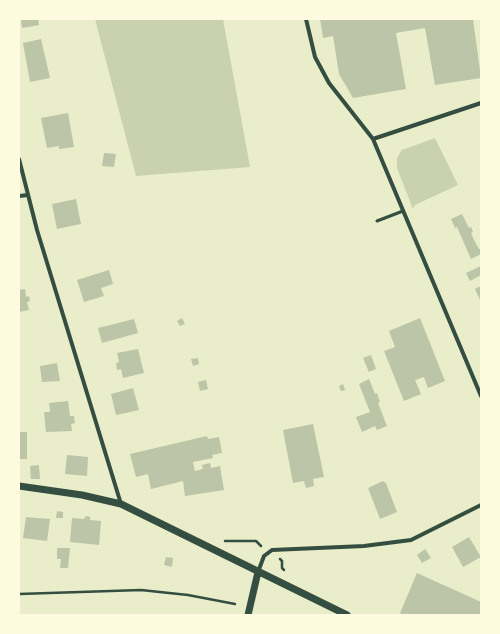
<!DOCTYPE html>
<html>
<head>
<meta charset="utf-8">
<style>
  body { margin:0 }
  #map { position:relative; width:500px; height:634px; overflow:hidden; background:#e9edc9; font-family:Inter,sans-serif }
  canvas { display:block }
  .frame { position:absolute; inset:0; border:20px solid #fefae0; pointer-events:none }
</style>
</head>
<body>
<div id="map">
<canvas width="500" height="634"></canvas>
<div class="frame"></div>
</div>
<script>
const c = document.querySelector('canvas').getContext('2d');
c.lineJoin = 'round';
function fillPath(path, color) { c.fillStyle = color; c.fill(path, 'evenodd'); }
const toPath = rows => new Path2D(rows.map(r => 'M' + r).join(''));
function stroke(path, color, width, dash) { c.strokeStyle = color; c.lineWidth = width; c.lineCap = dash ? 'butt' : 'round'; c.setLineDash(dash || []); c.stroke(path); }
fillPath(toPath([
  [95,19,223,19,250,167,136,176],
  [435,138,458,185,415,205,413,209,397,168,397,158,402,150]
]), '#cad2ad');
fillPath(toPath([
  [21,19,38,19,39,25,22,28],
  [320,19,473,19,481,78,435,85,425,28,396,33,406,89,353,98,339,74,333,36,323,38],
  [41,39,50,78,30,82,23,43],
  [68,113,74,147,59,149,59,146,47,148,41,118],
  [104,153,116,154,114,167,102,166],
  [76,199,81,224,57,229,52,204],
  [462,214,469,228,471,227,473,232,471,233,474,240,479,249,481,249,481,254,471,259,457,227,455,228,451,219],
  [481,266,481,275,470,281,466,273],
  [109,270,113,284,101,288,104,296,84,302,77,280],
  [481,286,481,302,475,289],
  [25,289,26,297,29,296,30,301,27,302,29,310,19,312,19,290],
  [182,318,185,324,180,326,177,321],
  [420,318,445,381,428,388,424,377,415,380,421,394,404,401,384,351,395,347,389,331],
  [134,319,138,333,102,343,98,328],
  [138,349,144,373,123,378,121,369,117,370,116,363,119,362,117,353],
  [371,355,376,369,369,372,363,358],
  [198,358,199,364,193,366,191,359],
  [57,363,60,381,42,382,40,366],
  [369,379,375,394,377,393,380,402,378,403,387,426,377,430,375,426,362,432,356,417,370,412,359,384],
  [206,380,208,389,200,391,198,382],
  [343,384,345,390,341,391,339,386],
  [133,388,139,410,116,415,111,394],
  [68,401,70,416,74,416,75,423,71,424,72,431,46,432,44,412,50,412,49,403],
  [313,424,324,477,313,479,314,486,306,488,304,481,293,483,283,430],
  [19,432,27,432,27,459,19,459],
  [207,436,208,439,219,437,222,453,212,455,213,458,193,462,195,471,203,469,202,465,210,463,211,468,220,466,224,490,185,496,183,481,151,489,148,474,136,477,130,454],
  [67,455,88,457,87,476,65,474],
  [39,465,40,479,31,479,30,466],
  [383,481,386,483,397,512,380,519,368,488],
  [57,511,63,512,63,518,56,518],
  [86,516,90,517,90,520,101,521,99,545,70,542,72,518,84,519],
  [26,517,50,519,47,541,23,538],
  [469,537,481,557,463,567,452,547],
  [57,548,70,548,68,568,60,568,61,559,57,559],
  [425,549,431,558,422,563,417,555],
  [166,557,173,558,172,567,164,565],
  [417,573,481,602,481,615,403,615,400,613]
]), '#bcc5a7');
stroke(toPath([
  [225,541,256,541,261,546],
  [280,559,282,561,282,568,284,570],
  [19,594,141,590,188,595,235,604]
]), '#344e41', 2.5);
stroke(toPath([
  [377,221,403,211]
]), '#344e41', 3);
stroke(toPath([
  [306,19,315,57,329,83,373,139,481,396],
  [373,139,481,103],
  [19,159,37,230,121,504],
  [19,196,28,195],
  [258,572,264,556,272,550,364,546,411,540,481,505]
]), '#344e41', 4);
stroke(toPath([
  [19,486,82,495,121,504,347,615],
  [248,615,258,572]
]), '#344e41', 7);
</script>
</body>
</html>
